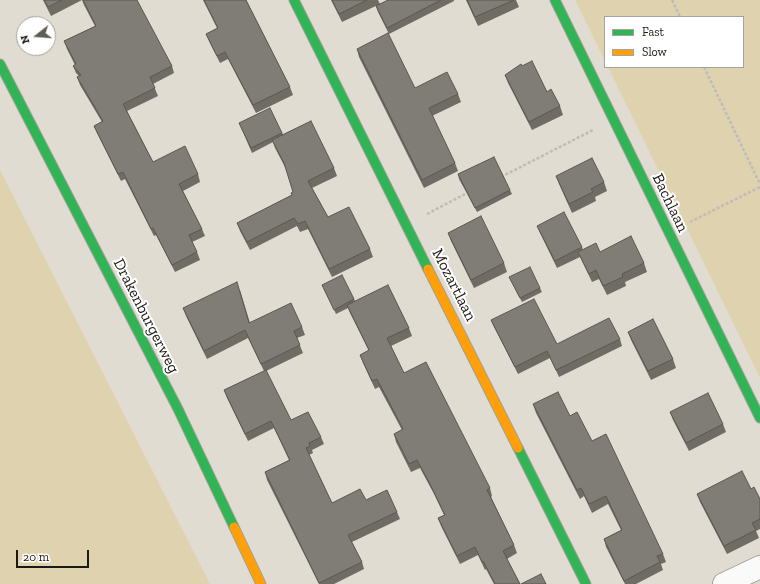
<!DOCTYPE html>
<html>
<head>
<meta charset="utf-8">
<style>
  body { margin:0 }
  #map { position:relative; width:760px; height:584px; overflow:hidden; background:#e0dcd2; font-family:"Zilla Slab",serif }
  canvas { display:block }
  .legend { position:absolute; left:604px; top:16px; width:140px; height:52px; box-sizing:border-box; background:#fff; border:1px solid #a4a3a0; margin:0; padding:5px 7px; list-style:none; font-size:12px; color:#1c1912 }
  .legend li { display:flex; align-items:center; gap:8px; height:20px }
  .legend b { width:20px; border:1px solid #a4a3a0 }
  .north { position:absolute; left:16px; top:16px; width:40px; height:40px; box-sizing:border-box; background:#fff; border:1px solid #a4a3a0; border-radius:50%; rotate:253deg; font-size:11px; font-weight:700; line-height:16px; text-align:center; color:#1c1912 }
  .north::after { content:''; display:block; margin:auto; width:14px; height:18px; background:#615d55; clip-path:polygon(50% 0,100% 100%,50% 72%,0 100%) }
  .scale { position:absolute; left:16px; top:550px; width:73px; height:18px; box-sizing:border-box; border:2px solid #1c1912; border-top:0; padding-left:5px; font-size:12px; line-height:14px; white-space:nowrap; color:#1c1912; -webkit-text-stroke:3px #fff; paint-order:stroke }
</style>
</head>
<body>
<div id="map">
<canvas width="760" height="584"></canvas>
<ul class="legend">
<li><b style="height:5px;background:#30b455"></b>Fast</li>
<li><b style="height:5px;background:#ff9f0a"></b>Slow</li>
</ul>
<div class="north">N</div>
<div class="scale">20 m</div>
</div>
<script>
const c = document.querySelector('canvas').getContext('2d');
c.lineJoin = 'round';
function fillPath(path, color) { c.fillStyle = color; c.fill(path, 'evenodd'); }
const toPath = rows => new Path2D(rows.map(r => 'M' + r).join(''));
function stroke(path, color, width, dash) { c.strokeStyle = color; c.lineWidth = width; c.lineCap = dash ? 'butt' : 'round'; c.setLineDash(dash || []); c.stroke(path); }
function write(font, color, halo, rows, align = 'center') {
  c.font = font + ' "Zilla Slab",serif'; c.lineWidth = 4; c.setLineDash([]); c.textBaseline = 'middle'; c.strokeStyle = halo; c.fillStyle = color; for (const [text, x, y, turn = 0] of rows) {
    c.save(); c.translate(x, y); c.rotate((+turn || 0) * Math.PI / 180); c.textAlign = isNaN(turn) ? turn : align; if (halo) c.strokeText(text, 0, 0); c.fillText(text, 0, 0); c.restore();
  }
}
fillPath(toPath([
  [575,0,760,0,760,378,608,67,743,67,743,17,605,17,605,61],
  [0,170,210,584,0,584]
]), '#dfd2af');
const street = toPath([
  [724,584,760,567]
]);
const fast = toPath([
  [294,0,428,269],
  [555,0,760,418],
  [0,64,178,409,234,527],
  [518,448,586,584]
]);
const slow = toPath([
  [428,269,518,448],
  [234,527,261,584]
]);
stroke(street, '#a2a098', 24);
stroke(fast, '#a2a098', 11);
stroke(slow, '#a2a098', 11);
stroke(toPath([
  [672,0,680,17],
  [704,67,760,184],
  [501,177,593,130],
  [427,214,469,192],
  [690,222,760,187]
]), '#bebcb8', 2.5, [3, 2]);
stroke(street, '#fafaf8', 22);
stroke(fast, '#30b455', 9);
stroke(slow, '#ff9f0a', 9);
fillPath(toPath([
  [43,0,82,0,51,16],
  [82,0,172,66,174,73,153,84,158,96,127,111,153,162,198,174,200,182,183,191,202,229,205,236,192,242,197,252,200,260,175,272,156,235,154,236,125,179,121,181,97,133,94,126,102,122,80,85,77,77,79,76,76,73,73,66,75,65,67,49,64,41,95,26,84,5],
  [203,0,246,0,290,87,293,95,256,113,228,59,220,63,209,41,206,34,217,28],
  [331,0,378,0,380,4,342,22],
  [388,0,454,0,454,1,389,34,378,12,376,6],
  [466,0,516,0,519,7,478,26],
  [357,49,415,88,458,94,461,102,432,116,455,163,458,171,424,188,359,57],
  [522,66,547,92,560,106,563,115,532,130,508,83,505,75],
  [239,123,282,133,283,134,334,168,337,176,312,188,328,217,370,249,373,257,332,277,308,229,300,232,297,226,250,250,240,231,237,223,292,195,293,192,286,169,275,148,273,142,252,153],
  [458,174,510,190,512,194,477,212,459,179],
  [556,176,604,182,607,191,595,197,596,201,572,213,559,184],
  [537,226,582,247,583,250,600,252,644,263,647,272,625,282,626,286,607,295,599,279,592,282,580,257,557,268,540,233],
  [448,233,504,263,507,272,474,288,451,241],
  [509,277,540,288,542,292,522,302],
  [322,285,354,299,355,301,409,328,412,336,391,346,404,373,490,488,492,496,491,497,514,545,517,553,507,559,520,584,494,584,486,569,485,570,478,555,460,564,441,526,438,518,444,515,434,494,420,468,411,472,396,442,394,434,402,430,379,387,375,389,363,363,360,355,369,351,350,313,348,308,336,314],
  [240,290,250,323,302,327,305,335,297,338,303,353,266,371,291,420,321,437,324,444,312,450,313,453,309,455,332,503,366,500,397,512,400,519,352,542,362,562,364,569,334,584,319,584,267,480,265,472,289,460,274,428,248,441,227,398,224,390,264,371,248,338,207,359,186,316,183,308],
  [491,320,557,344,620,339,622,346,559,377,550,358,518,374,494,327],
  [628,332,673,359,676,368,651,380,631,340],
  [533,404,570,416,592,441,663,554,666,562,661,564,663,570,636,584,625,584,606,547,604,539,621,530,608,504,592,513,584,496,580,499,536,413],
  [670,412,723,424,726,432,689,451,673,420],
  [751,489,760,499,760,529,756,531,759,538,727,554,700,502,697,494]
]), '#6e6c65');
const building = toPath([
  [44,0,62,0,48,7,44,0],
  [83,0,137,0,172,66,150,77,155,88,123,104,153,162,185,146,198,174,179,184,202,229,189,235,197,252,172,265,153,228,151,229,123,172,118,174,94,126,103,121,77,77,81,75,73,66,76,64,64,41,96,26,83,0],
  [204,0,246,0,290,87,253,105,225,52,217,56,206,34,218,28,204,0],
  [332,0,367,0,339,14,332,0],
  [388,0,441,0,387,28,376,6,388,0],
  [467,0,514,0,475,17,467,0],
  [388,33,415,88,447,72,458,94,429,108,455,163,422,180,357,49,388,33],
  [532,61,547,92,551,89,560,106,529,122,505,75,521,64,522,66,532,61],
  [270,108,282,133,251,148,239,123,270,108],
  [311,121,334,168,308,181,328,217,349,207,370,249,329,269,305,221,298,224,294,218,247,242,237,223,292,195,291,193,293,192,284,163,272,140,311,121],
  [494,157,510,190,475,208,458,174,494,157],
  [592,158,604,182,591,189,593,192,569,204,556,176,592,158],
  [564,212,582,247,555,261,537,226,564,212],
  [481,216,504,263,471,280,448,233,481,216],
  [631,236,644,263,622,274,623,277,603,286,596,270,589,274,578,252,596,243,600,252,631,236],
  [530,267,540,288,520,298,509,277,530,267],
  [342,275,354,299,334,310,322,285,342,275],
  [237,282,249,323,291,303,302,327,294,331,300,345,261,364,245,330,204,351,183,308,237,282],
  [388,285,409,328,387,338,404,373,426,362,490,488,487,490,514,545,503,551,520,584,495,584,483,561,482,562,475,547,457,556,438,518,445,515,431,486,417,460,409,464,394,434,403,429,377,379,372,381,360,355,369,350,347,305,388,285],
  [534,299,557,344,609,318,620,339,556,370,547,351,515,367,491,320,534,299],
  [653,319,673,359,648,371,628,332,653,319],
  [266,370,291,420,308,412,321,437,309,443,310,446,306,448,332,503,360,489,366,500,387,490,397,512,348,535,362,562,319,583,265,472,290,460,271,421,245,434,224,390,266,370],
  [558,392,570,416,577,412,592,441,606,434,663,554,657,556,660,562,624,581,604,539,622,530,606,496,589,504,581,488,577,490,533,404,558,392],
  [708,393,723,424,686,443,670,412,708,393],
  [742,471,751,489,754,487,760,499,760,519,752,523,756,530,724,546,697,494,742,471],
  [541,574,546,584,521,584,541,574]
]);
fillPath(building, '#807d76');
stroke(building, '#5a5853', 1);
write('16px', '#1c1912', '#fff', [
  ["Bachlaan",670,203,64],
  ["Mozartlaan",454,285,63],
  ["Drakenburgerweg",146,316,63]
]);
</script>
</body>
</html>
